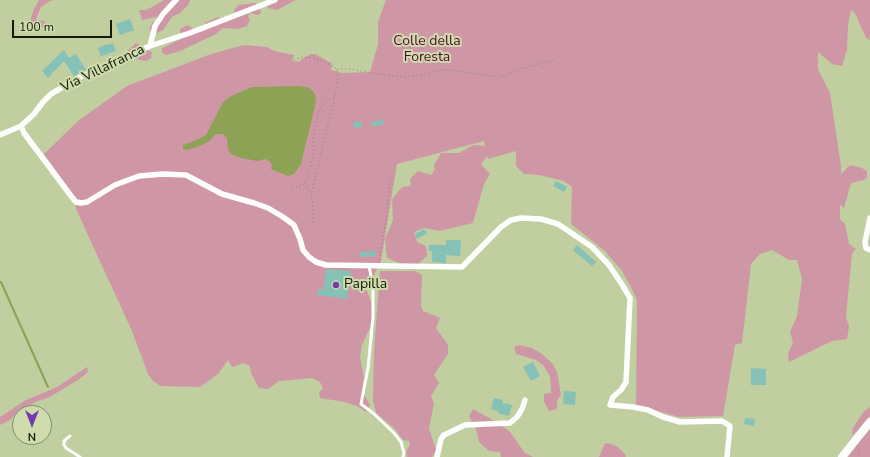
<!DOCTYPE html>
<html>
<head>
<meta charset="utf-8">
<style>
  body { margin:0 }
  #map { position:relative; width:870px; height:457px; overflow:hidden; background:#c0cea0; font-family:"Nunito Sans",sans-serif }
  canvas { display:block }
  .north { position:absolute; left:12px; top:405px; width:40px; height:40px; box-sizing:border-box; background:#cddbad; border:1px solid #838e6b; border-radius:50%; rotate:180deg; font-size:11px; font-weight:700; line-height:16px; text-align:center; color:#151a08 }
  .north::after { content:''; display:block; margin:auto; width:14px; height:18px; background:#743cb2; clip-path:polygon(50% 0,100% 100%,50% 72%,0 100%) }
  .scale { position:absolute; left:12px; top:20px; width:100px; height:18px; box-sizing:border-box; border:2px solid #151a08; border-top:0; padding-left:5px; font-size:12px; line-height:14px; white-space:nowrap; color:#151a08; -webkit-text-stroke:3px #cddbad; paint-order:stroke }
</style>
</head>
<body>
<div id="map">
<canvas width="870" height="457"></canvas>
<div class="north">N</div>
<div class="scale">100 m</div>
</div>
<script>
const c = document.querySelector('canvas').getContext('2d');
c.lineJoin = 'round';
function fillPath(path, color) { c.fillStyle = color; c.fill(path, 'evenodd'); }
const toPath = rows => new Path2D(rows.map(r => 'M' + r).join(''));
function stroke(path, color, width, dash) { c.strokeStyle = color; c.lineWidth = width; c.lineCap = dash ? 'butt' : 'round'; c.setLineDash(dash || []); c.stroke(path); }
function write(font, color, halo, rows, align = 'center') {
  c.font = font + ' "Nunito Sans",sans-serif'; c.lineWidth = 4; c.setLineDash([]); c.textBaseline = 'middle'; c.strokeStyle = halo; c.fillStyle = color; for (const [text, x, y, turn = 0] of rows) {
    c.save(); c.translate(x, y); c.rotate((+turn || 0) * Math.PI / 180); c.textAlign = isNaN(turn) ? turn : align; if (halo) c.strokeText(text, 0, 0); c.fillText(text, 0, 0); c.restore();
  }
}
fillPath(toPath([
  [39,0,53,0,48,2,41,7,37,16,36,20,44,21,47,24,43,27,34,28,31,26,31,18,34,9],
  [164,0,190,0,188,5,180,13,172,17,163,30,157,33,149,30,152,23,157,20,156,17,142,20,139,10,147,10],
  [267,0,296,0,277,10,268,8,266,3],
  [386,0,870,0,870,40,866,38,855,13,851,10,848,25,847,50,842,66,832,64,818,52,818,69,830,93,841,166,841,174,850,165,862,168,867,171,867,177,864,180,851,183,844,208,840,205,840,219,845,224,849,244,856,249,852,253,846,317,849,326,847,339,832,341,789,362,788,354,793,342,790,332,797,316,802,279,797,260,789,260,772,250,760,254,751,264,742,343,735,345,723,416,679,417,636,405,637,300,631,287,622,271,605,251,571,224,572,187,564,181,539,175,524,174,516,166,516,151,488,159,487,156,481,164,490,174,484,184,473,223,440,231,424,228,414,232,417,242,426,246,427,256,418,264,402,264,387,258,385,239,393,220,392,199,402,187,411,186,410,179,418,171,431,175,435,169,434,165,441,153,459,153,473,145,485,146,484,141,397,164,381,261,367,288,364,290,367,291,372,304,372,323,362,345,360,357,364,377,362,391,370,405,366,412,359,407,345,402,320,398,319,392,323,389,320,382,312,378,279,381,268,389,259,388,251,373,250,366,244,363,232,367,228,360,218,374,200,387,161,386,153,381,148,374,132,331,76,209,75,197,44,154,78,121,127,86,211,54,244,45,267,47,274,51,294,55,292,61,299,62,302,59,311,54,315,54,331,63,332,64,331,70,342,73,370,72,378,44,378,22],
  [255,3,259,5,261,13,258,15,249,13,248,17,250,19,247,26,238,29,223,28,216,34,180,51,167,55,162,53,162,48,181,39,180,29,188,25,196,31,201,32,208,28,205,23,214,19,218,17,226,22,232,18,235,9,238,5],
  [136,43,143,47,145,49,152,52,151,58,146,61,136,59,130,55,127,51],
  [380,271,415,271,422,275,421,306,423,311,440,318,436,328,448,345,448,354,434,375,439,383,431,396,434,404,429,428,436,450,432,457,407,457,406,452,410,445,409,441,403,440,394,428,376,413,373,401,374,350],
  [520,345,532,348,542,354,553,364,557,372,561,395,557,401,557,409,549,411,544,402,544,394,551,393,551,390,550,376,543,365,536,360,516,354,514,347],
  [87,367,88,372,78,380,48,398,38,401,17,412,10,420,0,425,0,417,26,400,57,387],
  [870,407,870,416,854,434,852,434,853,428,864,411],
  [473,409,498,423,510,432,525,453,533,457,501,457,500,452,489,451,479,442,476,429,469,416],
  [870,429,870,457,848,457,858,443],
  [605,443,611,444,618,447,625,454,626,457,599,457]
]), '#cf97a6');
fillPath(toPath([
  [300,86,310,88,315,94,316,102,301,164,294,174,288,176,271,169,272,165,269,161,265,159,257,161,241,158,231,154,228,149,227,138,223,134,216,134,208,142,197,147,187,150,183,149,183,145,197,140,206,135,223,102,231,96,252,87]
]), '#8da254');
stroke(toPath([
  [1,282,48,387]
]), '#8da254', 2);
fillPath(toPath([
  [130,19,134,30,120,35,116,24],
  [113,43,116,51,101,56,98,48,107,44,108,45],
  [64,50,69,58,76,54,86,70,74,76,64,61,48,78,42,71],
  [383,119,384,124,373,127,371,123],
  [354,121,362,122,361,128,353,127],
  [556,181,567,187,564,192,553,186],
  [424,229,427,233,417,239,415,234],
  [446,240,461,240,460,256,446,255,446,263,432,262,432,251,429,251,429,245,446,245],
  [577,245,596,262,592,266,573,250],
  [376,251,376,256,360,257,360,252],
  [326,269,351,271,347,299,317,295,318,289,323,290],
  [533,362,540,376,531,381,523,367],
  [751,368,766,369,766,385,751,385],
  [564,391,576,392,575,405,563,404],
  [494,398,503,400,502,403,512,405,509,416,498,413,498,411,491,409],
  [745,418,755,419,754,426,744,424]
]), '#85c1b6');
stroke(toPath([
  [294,60,302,57,315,58,331,65,337,69,338,83,311,194],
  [337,69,351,69,384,75,404,77,421,75,440,70,449,70,501,77,520,69,554,60],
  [305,183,311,194,313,207,313,225],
  [292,186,302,186,305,183,314,154,313,138,318,115,321,107,326,101,334,97],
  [379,260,386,220,390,178],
  [858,450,860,457]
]), '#808a67', 1, [1, 3]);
stroke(toPath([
  [369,266,373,286,373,317,368,368,361,404,373,413,394,433,401,442,404,453,403,457],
  [70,436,64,441,64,445,66,448,80,457]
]), '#fff', 3);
stroke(toPath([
  [150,46,155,26,163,14,176,0],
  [21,126,24,133,71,196,76,202,81,203,87,202,115,185,139,176,163,174,186,175,222,194,254,203,268,208,283,217,294,225,300,239,303,250,309,257,316,262,326,265,462,267,501,227,511,220,521,218,541,219,558,224,592,247,609,265,623,286,630,298,626,382,621,390,613,397,610,405,633,407,648,410,663,417,680,422,722,421,730,426,727,457],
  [0,135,21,126,34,114,43,102,51,94,82,76,150,46,190,33,275,0],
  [870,218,865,242,866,248,870,250],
  [437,457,441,439,444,435,465,425,510,423,517,417,522,409,525,400]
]), '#fff', 5.5);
stroke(toPath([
  [842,457,870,422]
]), '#fff', 8);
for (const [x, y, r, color] of [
  [336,285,4,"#743cb2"]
]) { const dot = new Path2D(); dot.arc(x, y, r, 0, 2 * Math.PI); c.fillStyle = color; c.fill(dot); stroke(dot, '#cddbad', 1.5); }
write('14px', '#560a2a', '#cddbad', [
  ["Colle della",427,42],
  ["Foresta",427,58]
]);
write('14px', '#151a08', '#cddbad', [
  ["Via Villafranca",103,69,-26]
]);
write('14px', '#151a08', '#cddbad', [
  ["Papilla",344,285]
], 'left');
</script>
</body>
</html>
